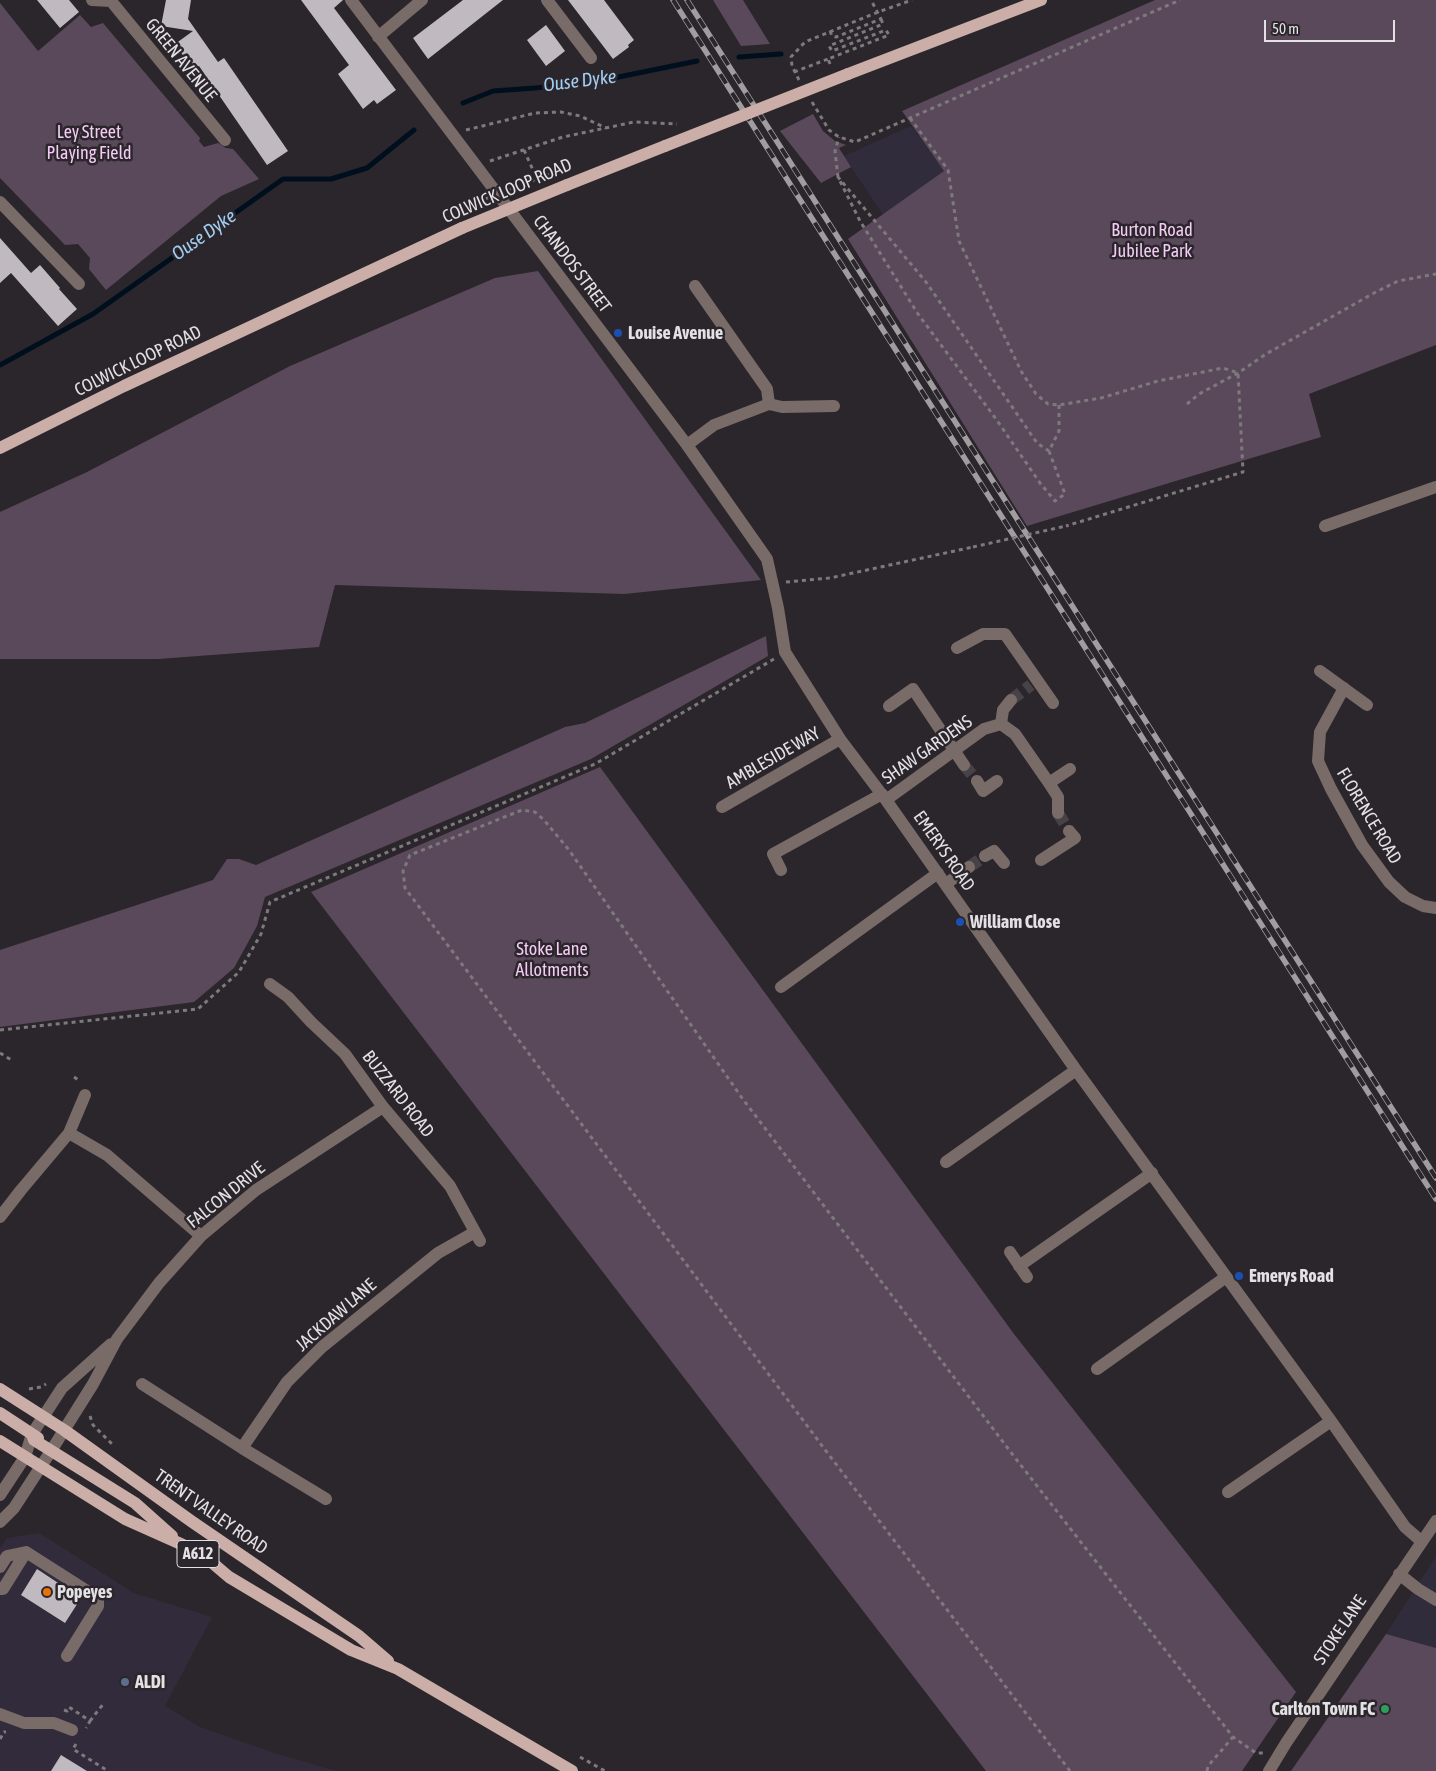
<!DOCTYPE html>
<html>
<head>
<meta charset="utf-8">
<style>
  body { margin:0 }
  #map { position:relative; width:1436px; height:1771px; overflow:hidden; background:#2b262b; font-family:"Asap Condensed",sans-serif }
  canvas { display:block }
  .scale { position:absolute; left:1264px; top:20px; width:131px; height:22px; box-sizing:border-box; border:2px solid #e4e1e4; border-top:0; padding-left:6px; font-size:15px; line-height:18px; white-space:nowrap; color:#e4e1e4; -webkit-text-stroke:4px #2b262b; paint-order:stroke }
</style>
</head>
<body>
<div id="map">
<canvas width="1436" height="1771"></canvas>
<div class="scale">50 m</div>
</div>
<script>
const c = document.querySelector('canvas').getContext('2d');
c.lineJoin = 'round';
function fillPath(path, color) { c.fillStyle = color; c.fill(path, 'evenodd'); }
const toPath = rows => new Path2D(rows.map(r => 'M' + r).join(''));
function stroke(path, color, width, dash) { c.strokeStyle = color; c.lineWidth = width; c.lineCap = dash ? 'butt' : 'round'; c.setLineDash(dash || []); c.stroke(path); }
function write(font, color, halo, rows, align = 'center') {
  c.font = font + ' "Asap Condensed",sans-serif'; c.lineWidth = 5; c.setLineDash([]); c.textBaseline = 'middle'; c.strokeStyle = halo; c.fillStyle = color; for (const [text, x, y, turn = 0] of rows) {
    c.save(); c.translate(x, y); c.rotate((+turn || 0) * Math.PI / 180); c.textAlign = isNaN(turn) ? turn : align; if (halo) c.strokeText(text, 0, 0); c.fillText(text, 0, 0); c.restore();
  }
}
fillPath(toPath([
  [39,1533,134,1593,212,1617,165,1706,200,1727,274,1753,337,1771,0,1771,0,1548,7,1538]
]), '#322b3b');
fillPath(toPath([
  [911,126,944,171,883,215,844,156],
  [1436,1557,1436,1648,1386,1634,1428,1569]
]), '#312c3c');
fillPath(toPath([
  [713,0,743,0,770,44,741,46],
  [1155,0,1436,0,1436,345,1309,394,1321,437,1027,526,848,239,944,171,902,111],
  [0,3,38,51,80,15,91,27,103,23,200,138,199,141,204,147,218,143,226,148,233,149,259,179,221,196,106,290,89,269,90,258,78,244,65,245,0,178],
  [813,114,823,131,835,141,846,145,839,148,851,167,821,183,780,131],
  [538,271,761,580,624,594,335,585,319,647,158,659,0,659,0,512,87,472,290,366,495,278],
  [766,636,768,656,591,759,265,897,257,926,234,968,194,1002,0,1027,0,950,213,880,227,859,239,859,256,865,565,727,585,723],
  [600,767,1014,1334,1296,1692,1242,1771,986,1771,311,892],
  [1386,1634,1436,1648,1436,1771,1291,1771]
]), '#5a495a');
stroke(toPath([
  [739,57,781,54],
  [463,103,493,91,535,88,599,81,697,61],
  [0,365,93,314,283,179,331,179,367,168,414,130]
]), '#000f1e', 5);
fillPath(toPath([
  [37,0,69,0,79,12,60,28],
  [166,0,191,0,188,19,218,62,224,58,288,151,267,165,199,66,193,70,175,44,193,31,161,26],
  [301,0,343,0,334,8,396,90,377,104,374,100,363,109,338,74,349,65],
  [463,0,503,0,428,59,413,38],
  [568,0,604,0,634,40,628,45,629,47,613,59],
  [546,25,565,51,546,66,527,40],
  [0,238,31,273,40,265,60,288,59,289,77,309,58,326,11,273,0,283],
  [37,1569,81,1598,65,1623,21,1595],
  [61,1755,87,1771,51,1771]
]), '#c0bac0');
stroke(toPath([
  [1011,700,1031,685],
  [964,765,977,781],
  [1058,813,1069,831],
  [969,867,985,856]
]), '#474247', 12, [12, 6]);
stroke(toPath([
  [830,31,832,36,836,37,881,19,871,0],
  [830,64,828,59,889,35,886,30,832,51,829,46,883,24,881,19],
  [794,72,828,59],
  [799,80,792,66,791,57,805,42,878,12,912,0],
  [812,102,829,130,839,137,855,142,1180,0],
  [910,118,948,170,959,241,1021,371,1036,394,1048,404,1059,405,1101,398,1158,381,1223,368,1238,373,1243,472,1066,526],
  [466,130,535,113,561,112,580,116,606,128],
  [524,150,537,179],
  [490,161,563,137,634,122,677,124],
  [560,170,574,164],
  [838,177,835,151,839,137],
  [1187,404,1199,394,1238,373,1266,354,1374,293,1398,281,1436,274],
  [1049,451,1065,494,1055,501,1040,483,996,419,918,314,860,221,838,177,926,282,1037,443,1049,451,1059,431,1059,405],
  [786,582,830,578,973,547],
  [0,1030,198,1009,239,972,261,934,270,902,595,764,774,659],
  [0,1053,13,1061],
  [74,1077,80,1081],
  [29,1389,41,1387,46,1384],
  [90,1416,93,1425,112,1444],
  [64,1710,67,1711,69,1707,90,1721,86,1728],
  [90,1721,104,1703],
  [0,1739,4,1732,6,1732],
  [76,1744,73,1749,108,1771],
  [580,1757,605,1771],
  [1070,1771,826,1451,405,888,403,871,410,855,522,810,535,812,544,820,569,850,742,1098,1016,1459,1233,1737,1256,1753,1264,1753],
  [1207,1771,1208,1766,1233,1737]
]), '#7d797d', 3, [4, 4]);
stroke(toPath([
  [92,0,111,1],
  [351,0,687,445,767,559,778,608,785,652,840,739,886,800,1076,1070,1331,1421,1405,1527,1421,1541],
  [547,0,591,58],
  [111,1,225,140],
  [378,37,422,0],
  [0,202,79,284],
  [769,404,782,407,834,406],
  [687,445,714,425,769,404,767,389,695,286],
  [1325,526,1436,487],
  [957,648,983,634,1005,634,1053,703],
  [1320,671,1367,705],
  [1344,688,1320,732,1318,761,1331,789,1362,845,1389,882,1405,897,1423,906,1436,908],
  [889,706,913,689,964,765],
  [1001,724,1003,710,1011,700],
  [977,781,983,791,997,781],
  [1049,783,1070,769],
  [886,800,984,729,1001,724,1015,734,1049,783,1058,797,1058,813],
  [722,807,840,739],
  [985,856,994,851,1004,863],
  [1041,860,1075,838,1069,831],
  [781,870,773,854,882,794],
  [946,884,969,867],
  [270,984,288,997,311,1022,345,1054,383,1107,450,1186,480,1241],
  [781,987,938,873],
  [69,1133,107,1155,201,1236],
  [946,1162,1076,1070],
  [0,1217,21,1190,69,1133,85,1095],
  [1010,1252,1027,1277],
  [1019,1266,1152,1173],
  [1097,1369,1226,1277],
  [142,1384,242,1448,326,1499],
  [242,1448,287,1382,322,1347,438,1253,475,1232],
  [1228,1492,1331,1421],
  [0,1495,25,1457,32,1434,62,1388,111,1344],
  [0,1522,14,1508,51,1451,93,1384,117,1339,159,1283,201,1236,256,1190,383,1107],
  [0,1567,7,1556,26,1552,95,1596,98,1601,98,1606,67,1656],
  [1399,1574,1418,1589,1436,1600],
  [0,1589,3,1589,26,1552],
  [0,1714,24,1723,54,1723,72,1730],
  [1269,1771,1286,1743,1436,1521]
]), '#796b67', 12);
stroke(toPath([
  [848,74,1041,0],
  [567,185,665,146],
  [0,448,124,386,462,228],
  [0,1389,64,1430,191,1521,359,1636,388,1661],
  [0,1413,38,1438],
  [32,1434,34,1440,135,1503,172,1536],
  [0,1441,125,1519,181,1544,209,1560,229,1577,351,1650,398,1669,572,1771]
]), '#cbaea7', 12);
const rail = toPath([
  [673,0,1436,1199],
  [687,0,1436,1178]
]);
stroke(rail, '#a09ca0', 5.5);
stroke(rail, '#2b262b', 4, [11]);
stroke(toPath([
  [456,210,560,170],
  [973,547,1066,526]
]), '#7d797d', 3, [4, 4]);
stroke(toPath([
  [665,146,848,74],
  [462,228,567,185]
]), '#cbaea7', 12);
for (const [x, y, r, color] of [
  [618,333,5,"#1a4fb4"],
  [960,922,5,"#1a4fb4"],
  [1239,1276,5,"#1a4fb4"],
  [47,1592,5,"#e8710a"],
  [125,1682,5,"#5c6f8a"],
  [1385,1709,5,"#2e9e5b"]
]) { const dot = new Path2D(); dot.arc(x, y, r, 0, 2 * Math.PI); c.fillStyle = color; c.fill(dot); stroke(dot, '#2b262b', 2); }
for (const [x, y, w] of [
  [198,1554,42]
]) { const box = new Path2D(); box.roundRect(x - w / 2, y - 13.5, w, 27, 4); c.fillStyle = '#2b262b'; c.fill(box); stroke(box, '#e4e1e4', 1); }
write('bold 16px', '#e4e1e4', null, [
  ["A612",198,1554]
]);
write('18px', '#e4e1e4', '#2b262b', [
  ["GREEN AVENUE",181,60,51],
  ["COLWICK LOOP ROAD",507,191,-23],
  ["CHANDOS STREET",572,264,53],
  ["COLWICK LOOP ROAD",138,361,-26],
  ["SHAW GARDENS",927,750,-35],
  ["AMBLESIDE WAY",773,758,-30],
  ["FLORENCE ROAD",1369,816,59],
  ["EMERYS ROAD",944,851,55],
  ["BUZZARD ROAD",398,1094,52],
  ["FALCON DRIVE",226,1195,-39],
  ["JACKDAW LANE",336,1315,-41],
  ["TRENT VALLEY ROAD",211,1512,35],
  ["STOKE LANE",1340,1630,-56]
]);
write('18px', '#f4cbf5', '#2b262b', [
  ["Ley Street",89,132],
  ["Playing Field",89,153],
  ["Burton Road",1152,230],
  ["Jubilee Park",1152,251],
  ["Stoke Lane",552,949],
  ["Allotments",552,970]
]);
write('bold 18px', '#e4e1e4', '#2b262b', [
  ["Louise Avenue",628,333],
  ["William Close",970,922],
  ["Emerys Road",1249,1276],
  ["Popeyes",57,1592],
  ["ALDI",135,1682],
  ["Carlton Town FC",1375,1709,"right"]
], 'left');
write('italic 19px', '#a3cef4', '#2b262b', [
  ["Ouse Dyke",580,81,-7],
  ["Ouse Dyke",204,235,-35]
]);
</script>
</body>
</html>
